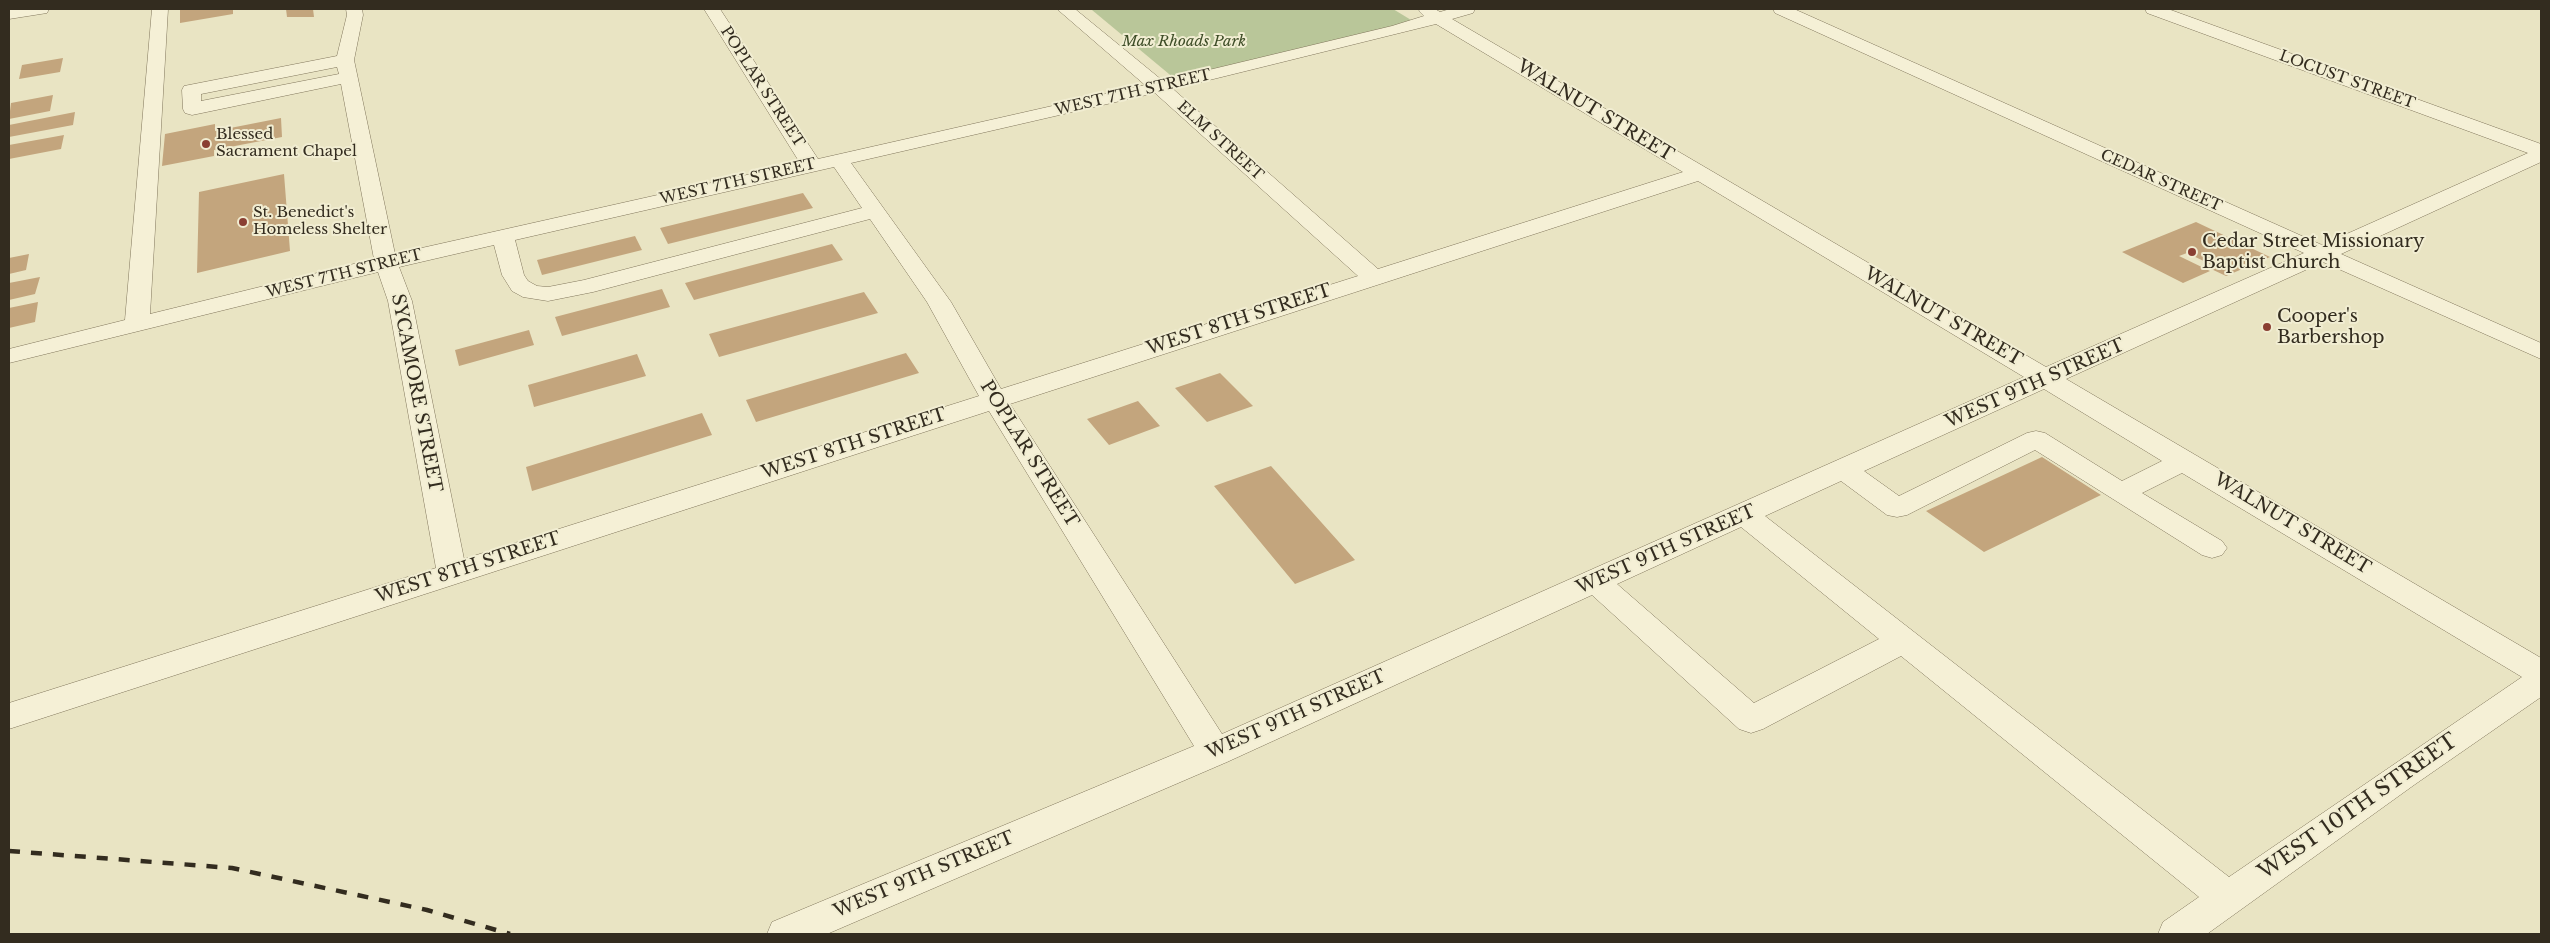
<!DOCTYPE html>
<html>
<head>
<meta charset="utf-8">
<style>
  body { margin:0 }
  #map { position:relative; width:2550px; height:943px; overflow:hidden; background:#e9e4c3; font-family:"Libre Baskerville",serif }
  canvas { display:block }
  .frame { position:absolute; inset:0; border:10px solid #332c1f; pointer-events:none }
</style>
</head>
<body>
<div id="map">
<canvas width="2550" height="943"></canvas>
<div class="frame"></div>
</div>
<script>
const c = document.querySelector('canvas').getContext('2d');
c.lineJoin = 'round';
function fillPath(path, color) { c.fillStyle = color; c.fill(path, 'evenodd'); }
const toPath = rows => new Path2D(rows.map(r => 'M' + r).join(''));
function stroke(path, color, width, dash) { c.strokeStyle = color; c.lineWidth = width; c.lineCap = dash ? 'butt' : 'round'; c.setLineDash(dash || []); c.stroke(path); }
function write(font, color, halo, rows, align = 'center') {
  c.font = font + ' "Libre Baskerville",serif'; c.lineWidth = 4; c.setLineDash([]); c.textBaseline = 'middle'; c.strokeStyle = halo; c.fillStyle = color; for (const [text, x, y, turn = 0] of rows) {
    c.save(); c.translate(x, y); c.rotate((+turn || 0) * Math.PI / 180); c.textAlign = isNaN(turn) ? turn : align; if (halo) c.strokeText(text, 0, 0); c.fillText(text, 0, 0); c.restore();
  }
}
fillPath(toPath([
  [1098,9,1393,9,1416,23,1175,79,1092,10]
]), '#b9c699');
fillPath(toPath([
  [180,9,233,9,233,14,180,23],
  [286,9,313,9,314,17,287,17],
  [63,58,60,72,19,79,22,65],
  [53,95,50,111,9,119,11,103],
  [75,112,73,125,9,137,9,125],
  [281,118,282,137,214,150,214,156,162,166,165,134,215,124,215,131],
  [64,135,61,149,9,159,9,145],
  [284,174,290,251,197,273,199,192],
  [803,193,813,208,668,244,660,228],
  [2196,222,2270,257,2226,276,2207,267,2212,265,2187,253,2179,256,2210,271,2183,283,2122,252],
  [635,236,642,250,542,275,537,260],
  [832,244,843,260,694,300,685,283],
  [29,254,26,270,9,274,9,258],
  [40,277,35,294,9,300,9,283],
  [662,289,670,307,562,336,555,317],
  [864,292,878,313,719,357,709,334],
  [38,302,35,322,9,328,9,308],
  [529,330,534,345,459,366,455,350],
  [906,353,919,373,756,422,746,400],
  [637,354,646,376,534,407,528,385],
  [1220,373,1253,406,1207,422,1175,388],
  [1138,401,1160,426,1109,445,1087,419],
  [702,413,712,435,532,491,526,467],
  [2042,457,2101,495,1984,552,1926,511],
  [1271,466,1355,560,1295,584,1214,486]
]), '#c3a57d');
const minor = toPath([
  [9,9,49,9,47,13,9,19,9,9],
  [152,9,168,9,150,314,374,259,341,84,192,115,185,113,183,109,182,90,184,86,337,56,347,15,346,9,362,9,363,15,354,60,395,254,800,163,704,9,720,9,818,159,1145,85,1057,9,1075,9,1163,81,1392,26,1424,16,1419,11,1420,9,1435,9,1440,12,1450,9,1475,9,1473,13,1452,19,2046,367,2304,253,1775,13,1773,9,1794,9,2322,245,2528,153,2147,13,2145,9,2168,9,2541,144,2541,162,2341,254,2541,343,2541,359,2323,262,2066,379,2541,658,2541,697,2414,785,2207,934,2158,934,2163,922,2199,897,1901,656,1763,729,1751,733,1739,729,1592,595,1227,762,827,934,767,934,772,922,1194,746,989,411,9,729,9,703,436,568,388,301,378,272,9,363,9,349,125,320,152,9],
  [1436,24,1683,172,1378,269,1173,89,1436,24],
  [337,67,339,74,201,101,201,94,337,67],
  [1155,93,1358,276,1001,389,951,302,851,163,1155,93],
  [834,167,862,208,584,280,548,287,537,286,528,281,524,275,515,240,834,167],
  [1698,181,2024,377,1222,734,1010,404,1698,181],
  [870,219,927,302,979,396,464,559,412,301,399,267,494,245,502,275,512,291,523,297,548,301,593,292,870,219],
  [2044,389,2162,461,2122,481,2045,433,2036,431,2027,433,1899,496,1864,471,2044,389],
  [2035,450,2202,555,2212,558,2222,555,2227,548,2222,541,2142,493,2182,473,2522,677,2229,877,1765,516,1841,481,1887,515,1897,517,1907,515,2035,450],
  [1741,527,1879,639,1754,703,1617,584,1741,527]
]);
stroke(minor, '#81765c', 1);
fillPath(minor, '#f5f0d6');
stroke(toPath([
  [9,851,232,868,427,910,510,934]
]), '#332c1f', 4.5, [11, 11]);
for (const [x, y, r, color] of [
  [206,144,5,"#8a3f32"],
  [243,222,5,"#8a3f32"],
  [2192,252,5,"#8a3f32"],
  [2267,327,5,"#8a3f32"]
]) { const dot = new Path2D(); dot.arc(x, y, r, 0, 2 * Math.PI); c.fillStyle = color; c.fill(dot); stroke(dot, '#f1edd2', 2); }
write('italic 15px', '#3e4d27', '#f1edd2', [
  ["Max Rhoads Park",1184,42]
]);
write('15px', '#332c1f', '#f1edd2', [
  ["LOCUST STREET",2347,80,20],
  ["POPLAR STREET",762,87,57],
  ["WEST 7TH STREET",1133,93,-13],
  ["ELM STREET",1220,141,42],
  ["CEDAR STREET",2161,181,24],
  ["WEST 7TH STREET",738,182,-13],
  ["WEST 7TH STREET",344,274,-14]
]);
write('15px', '#332c1f', '#f1edd2', [
  ["Blessed",216,135],
  ["Sacrament Chapel",216,152],
  ["St. Benedict's",253,213],
  ["Homeless Shelter",253,230]
], 'left');
write('18px', '#332c1f', '#f1edd2', [
  ["WALNUT STREET",1595,111,31],
  ["WALNUT STREET",1943,317,30],
  ["WEST 8TH STREET",1239,320,-18],
  ["WEST 9TH STREET",2035,384,-24],
  ["SYCAMORE STREET",416,393,79],
  ["WEST 8TH STREET",854,444,-18],
  ["POPLAR STREET",1029,454,58],
  ["WALNUT STREET",2292,524,31],
  ["WEST 9TH STREET",1666,550,-24],
  ["WEST 8TH STREET",468,568,-18],
  ["WEST 9TH STREET",1296,715,-24],
  ["WEST 9TH STREET",924,875,-23]
]);
write('18px', '#332c1f', '#f1edd2', [
  ["Cedar Street Missionary",2202,242],
  ["Baptist Church",2202,263],
  ["Cooper's",2277,317],
  ["Barbershop",2277,338]
], 'left');
write('21px', '#332c1f', '#f1edd2', [
  ["WEST 10TH STREET",2358,807,-35]
]);
</script>
</body>
</html>
